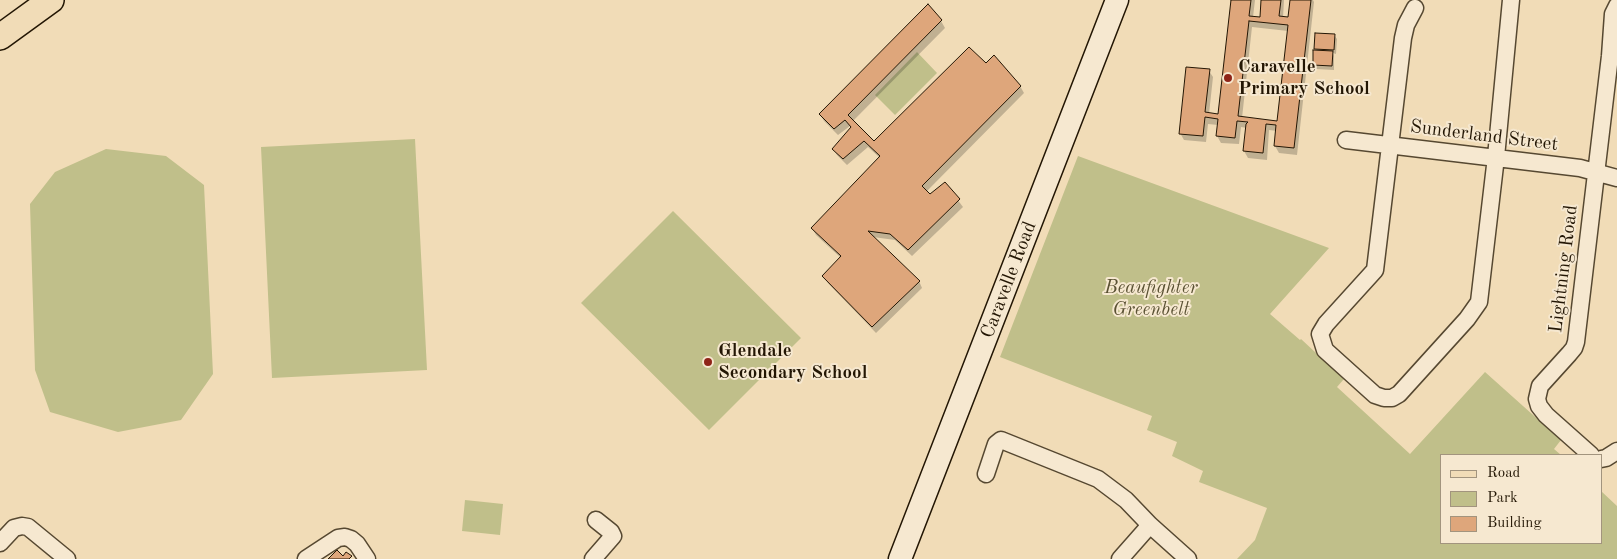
<!DOCTYPE html>
<html>
<head>
<meta charset="utf-8">
<style>
  body { margin:0 }
  #map { position:relative; width:1617px; height:559px; overflow:hidden; background:#f1dcb7; font-family:"Old Standard TT",serif }
  canvas { display:block }
  .legend { position:absolute; left:1440px; top:454px; width:162px; height:90px; box-sizing:border-box; background:#f6e8d0; border:1px solid #a2947e; margin:0; padding:6px 9px; list-style:none; font-size:15px; color:#231604 }
  .legend li { display:flex; align-items:center; gap:10px; height:25px }
  .legend b { width:25px; border:1px solid #a2947e }
</style>
</head>
<body>
<div id="map">
<canvas width="1617" height="559"></canvas>
<ul class="legend">
<li><b style="height:6px;background:#f1dcb7"></b>Road</li>
<li><b style="height:14px;background:#c0bf8a"></b>Park</li>
<li><b style="height:14px;background:#dea67b"></b>Building</li>
</ul>
</div>
<script>
const c = document.querySelector('canvas').getContext('2d');
c.lineJoin = 'round';
function fillPath(path, color) { c.fillStyle = color; c.fill(path, 'evenodd'); }
const toPath = rows => new Path2D(rows.map(r => 'M' + r).join(''));
function stroke(path, color, width, dash) { c.strokeStyle = color; c.lineWidth = width; c.lineCap = dash ? 'butt' : 'round'; c.setLineDash(dash || []); c.stroke(path); }
function write(font, color, halo, rows, align = 'center') {
  c.font = font + ' "Old Standard TT",serif'; c.lineWidth = 4; c.setLineDash([]); c.textBaseline = 'middle'; c.strokeStyle = halo; c.fillStyle = color; for (const [text, x, y, turn = 0] of rows) {
    c.save(); c.translate(x, y); c.rotate((+turn || 0) * Math.PI / 180); c.textAlign = isNaN(turn) ? turn : align; if (halo) c.strokeText(text, 0, 0); c.fillText(text, 0, 0); c.restore();
  }
}
fillPath(toPath([
  [917,52,937,73,895,115,875,95],
  [415,139,427,370,272,378,261,147],
  [106,149,166,156,204,185,213,374,181,420,118,432,50,412,35,370,30,204,55,172],
  [1078,156,1329,248,1270,314,1300,340,1301,339,1344,379,1337,387,1410,454,1485,372,1561,440,1554,449,1561,455,1441,455,1441,543,1601,543,1601,491,1617,506,1617,559,1237,559,1255,540,1267,508,1199,482,1203,471,1172,456,1177,442,1147,430,1152,416,1000,357],
  [673,211,801,338,709,430,581,303],
  [465,500,503,504,500,535,462,531]
]), '#c0bf8a');
fillPath(toPath([
  [1232,0,1255,0,1253,17,1261,18,1262,0,1284,0,1283,18,1289,19,1292,0,1313,0,1314,2,1297,155,1279,153,1275,146,1277,131,1269,130,1267,160,1248,158,1244,151,1247,128,1241,127,1239,144,1221,143,1217,136,1218,125,1208,124,1206,142,1184,140,1180,133,1209,71,1213,77,1209,114,1219,115],
  [1252,27,1288,31,1278,122,1242,118],
  [941,21,945,28,853,121,874,143,986,65,1020,86,1024,93,926,192,930,196,945,183,963,207,912,256,895,240,873,237,919,281,922,288,876,333,828,283,824,276,841,258,816,235,812,228,880,158,868,147,847,165,837,155,833,149,852,128,850,126,838,135,824,121,820,114],
  [1334,35,1337,39,1336,54,1333,53,1334,56,1334,70,1316,69,1314,65,1317,51,1316,48]
]), '#0003');
const building = toPath([
  [1231,0,1251,0,1249,16,1260,17,1261,0,1281,0,1279,16,1288,17,1290,0,1311,0,1294,148,1274,146,1276,125,1266,124,1263,153,1243,151,1246,124,1248,122,1237,121,1235,138,1216,136,1218,119,1205,117,1203,136,1179,134,1186,67,1210,69,1205,112,1218,114,1231,0],
  [1249,21,1288,25,1277,121,1238,116,1249,21],
  [928,4,942,20,848,115,874,141,969,47,986,63,994,55,1021,86,922,186,930,194,945,182,960,199,908,250,890,234,868,231,920,281,872,327,822,276,841,256,811,228,880,156,864,141,843,159,832,149,851,127,845,120,834,129,819,114,928,4],
  [1315,33,1335,34,1334,50,1314,49,1315,33],
  [1313,50,1333,51,1332,66,1313,65,1313,50],
  [337,550,343,556,346,552,352,556,349,559,328,559,337,550]
]);
fillPath(building, '#dea67b');
stroke(building, '#231604', 1);
const street = toPath([
  [1415,8,1406,25,1403,38,1375,270,1326,324,1320,334,1325,350,1375,395,1384,398,1392,398,1399,394,1467,319,1479,302,1496,157,1511,0],
  [1346,140,1580,168,1617,178],
  [1591,455,1546,415,1539,406,1537,399,1540,386,1569,354,1574,348,1576,342,1610,56,1613,14,1617,6],
  [1601,459,1606,458,1617,451],
  [986,474,996,444,1001,440,1098,479,1126,500,1150,525,1188,559],
  [0,543,14,528,22,526,28,527,67,559],
  [306,559,338,538,345,537,351,539,357,544,367,559],
  [593,559,613,536,611,532,596,520],
  [1120,559,1150,525]
]);
const secondary = toPath([
  [900,559,1117,0]
]);
const primary = toPath([
  [0,37,51,0]
]);
stroke(street, '#564831', 19);
stroke(secondary, '#231604', 25);
stroke(primary, '#231604', 28);
stroke(street, '#f6e8d0', 16);
stroke(secondary, '#f6e8d0', 22);
stroke(primary, '#f1dcb7', 25);
for (const [x, y, r, color] of [
  [1228,78,5,"#8f2418"],
  [708,362,5,"#8f2418"]
]) { const dot = new Path2D(); dot.arc(x, y, r, 0, 2 * Math.PI); c.fillStyle = color; c.fill(dot); stroke(dot, '#f6e8d0', 2); }
write('bold 19px', '#231604', '#f6e8d0', [
  ["Caravelle",1238,67],
  ["Primary School",1238,89],
  ["Glendale",718,351],
  ["Secondary School",718,373]
], 'left');
write('19px', '#231604', '#f6e8d0', [
  ["Sunderland Street",1484,136,7],
  ["Lightning Road",1564,269,-83],
  ["Caravelle Road",1009,280,-69]
]);
write('italic 19px', '#5a5133', '#f6e8d0', [
  ["Beaufighter",1151,288],
  ["Greenbelt",1151,310]
]);
</script>
</body>
</html>
